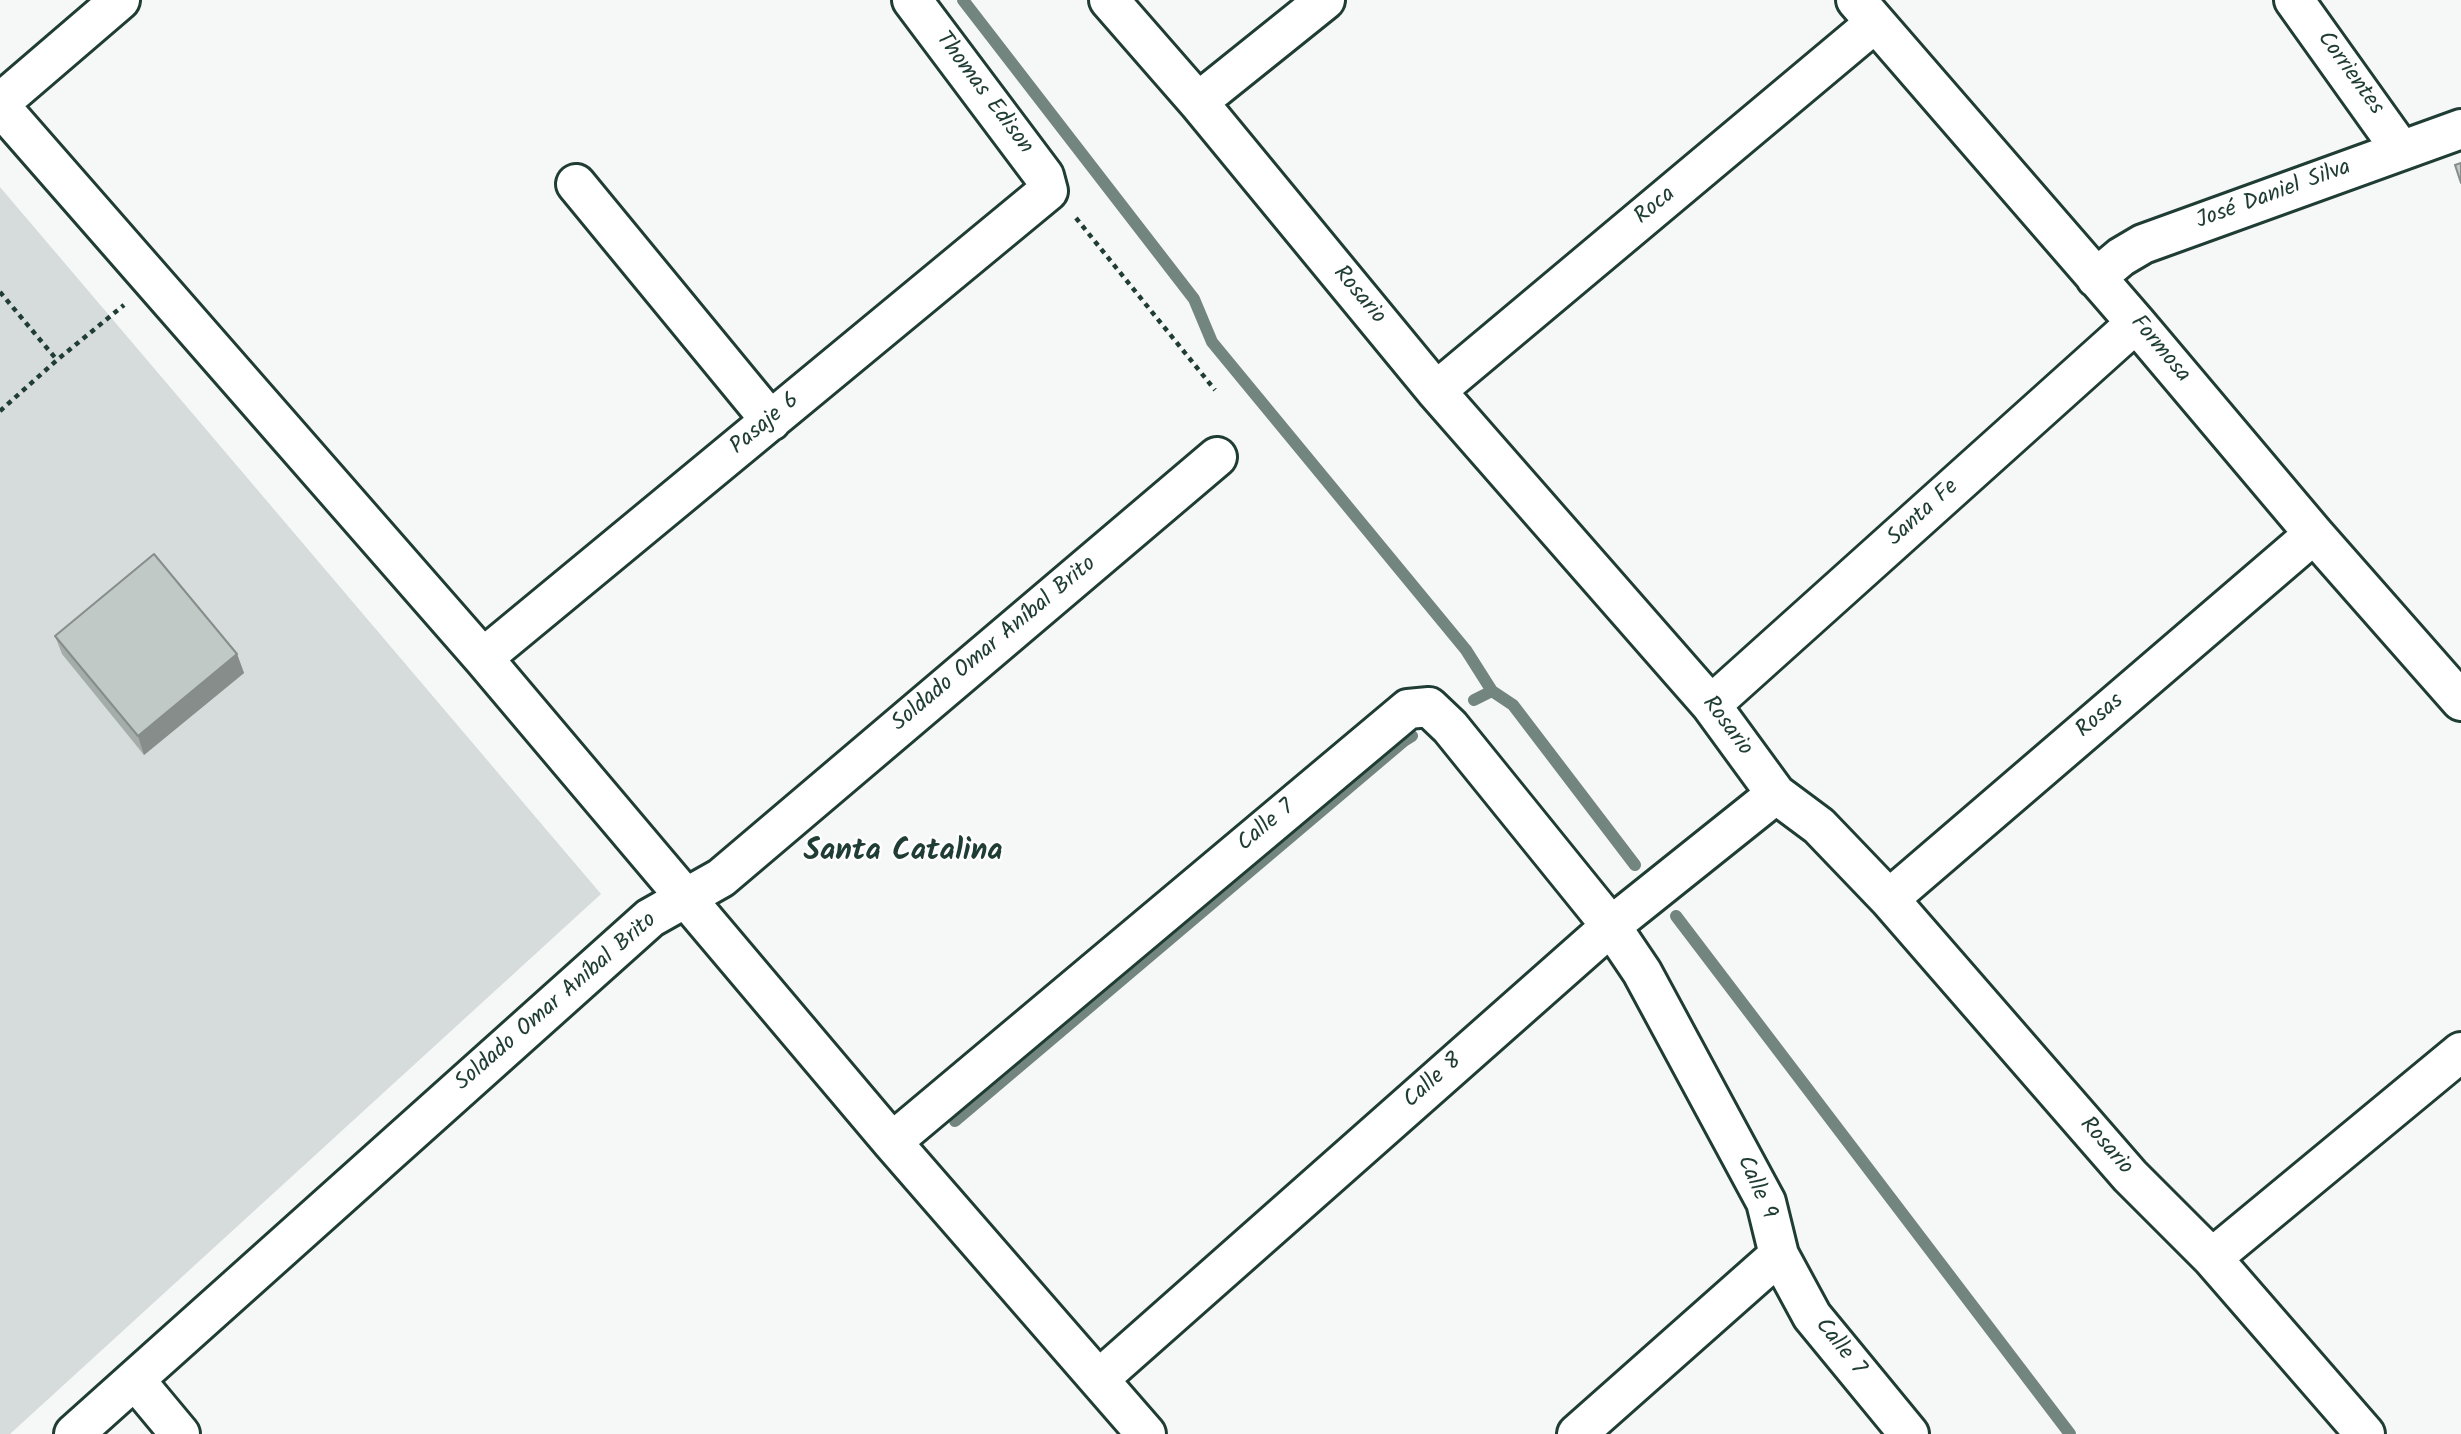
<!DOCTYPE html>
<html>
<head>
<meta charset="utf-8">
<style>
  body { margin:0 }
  canvas { display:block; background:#f6f7f7 }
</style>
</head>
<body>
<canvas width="2461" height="1434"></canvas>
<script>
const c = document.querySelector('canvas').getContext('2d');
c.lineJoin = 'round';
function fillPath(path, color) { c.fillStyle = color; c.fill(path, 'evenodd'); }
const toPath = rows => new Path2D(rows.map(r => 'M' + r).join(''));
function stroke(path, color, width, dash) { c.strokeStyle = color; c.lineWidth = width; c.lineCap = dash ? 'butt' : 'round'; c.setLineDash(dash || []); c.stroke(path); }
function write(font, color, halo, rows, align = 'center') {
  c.font = font + ' Kalam,sans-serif'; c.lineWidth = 5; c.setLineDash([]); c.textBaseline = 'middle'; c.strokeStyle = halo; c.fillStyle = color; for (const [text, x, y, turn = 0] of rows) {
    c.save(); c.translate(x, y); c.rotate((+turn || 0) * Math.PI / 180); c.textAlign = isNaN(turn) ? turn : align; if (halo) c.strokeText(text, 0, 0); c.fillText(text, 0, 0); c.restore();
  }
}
fillPath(toPath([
  [0,187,601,894,10,1434,0,1434]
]), '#d6dcdb');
stroke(toPath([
  [963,0,1194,299,1212,342,1466,650,1492,691],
  [1474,700,1492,691,1513,705,1635,865],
  [1676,916,2070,1434],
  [955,1121,1404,741,1412,736]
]), '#72857f', 12);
const minor = toPath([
  [1109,0,1198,102,1436,391,1711,705,1776,794,1819,826,1889,899,2130,1176,2212,1258,2365,1434],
  [1856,0,2136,323,2314,534,2461,701],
  [2294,0,2401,150],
  [1198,102,1325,0],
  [0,103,120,0],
  [0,106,483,658,892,1142,1146,1434],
  [576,184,771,421],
  [2096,278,2121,257,2143,244,2461,129],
  [1436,391,1875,23],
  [483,658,1048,191,1044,176,912,0],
  [1711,705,2136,323],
  [1889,899,2314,534],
  [892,1142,1408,709,1429,707,1450,727,1611,926,1642,972,1766,1202,1779,1255,1577,1434],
  [1779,1255,1812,1316,1909,1434],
  [2212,1258,2461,1052],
  [1099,1379,1611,926,1776,794],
  [135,1380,180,1434],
  [74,1434,650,918,721,878,1217,457]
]);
stroke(minor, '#1f3d34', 44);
stroke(toPath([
  [1076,218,1215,390],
  [0,292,57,360],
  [0,411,57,360,124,305]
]), '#1f3d34', 4.5, [5, 5]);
stroke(minor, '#fff', 38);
fillPath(toPath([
  [55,636,237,654,244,673,144,755,62,654]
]), '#a5adaa');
fillPath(toPath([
  [237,654,244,673,144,755,138,736]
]), '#868d8b');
const building = toPath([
  [2461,163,2461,183,2455,165,2461,163],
  [154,554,237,654,138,736,55,636,154,554]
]);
fillPath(building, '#c0c9c6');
stroke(building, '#868d8b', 2);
write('23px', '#1f3d34', '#fff', [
  ["Corrientes",2349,74,54],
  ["Thomas Edison",983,94,53],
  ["José Daniel Silva",2274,196,-20],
  ["Roca",1656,207,-40],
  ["Rosario",1358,296,50],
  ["Formosa",2159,350,50],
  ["Pasaje 6",766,425,-40],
  ["Santa Fe",1924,514,-42],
  ["Soldado Omar Aníbal Brito",995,645,-40],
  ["Rosas",2101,717,-41],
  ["Rosario",1726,727,53],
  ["Calle 7",1267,827,-40],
  ["Soldado Omar Aníbal Brito",557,1003,-41],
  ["Calle 8",1434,1082,-42],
  ["Rosario",2105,1147,49],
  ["Calle 9",1755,1188,66],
  ["Calle 7",1839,1348,51]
]);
write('bold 30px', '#1f3d34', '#fff', [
  ["Santa Catalina",903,854]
]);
</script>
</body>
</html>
